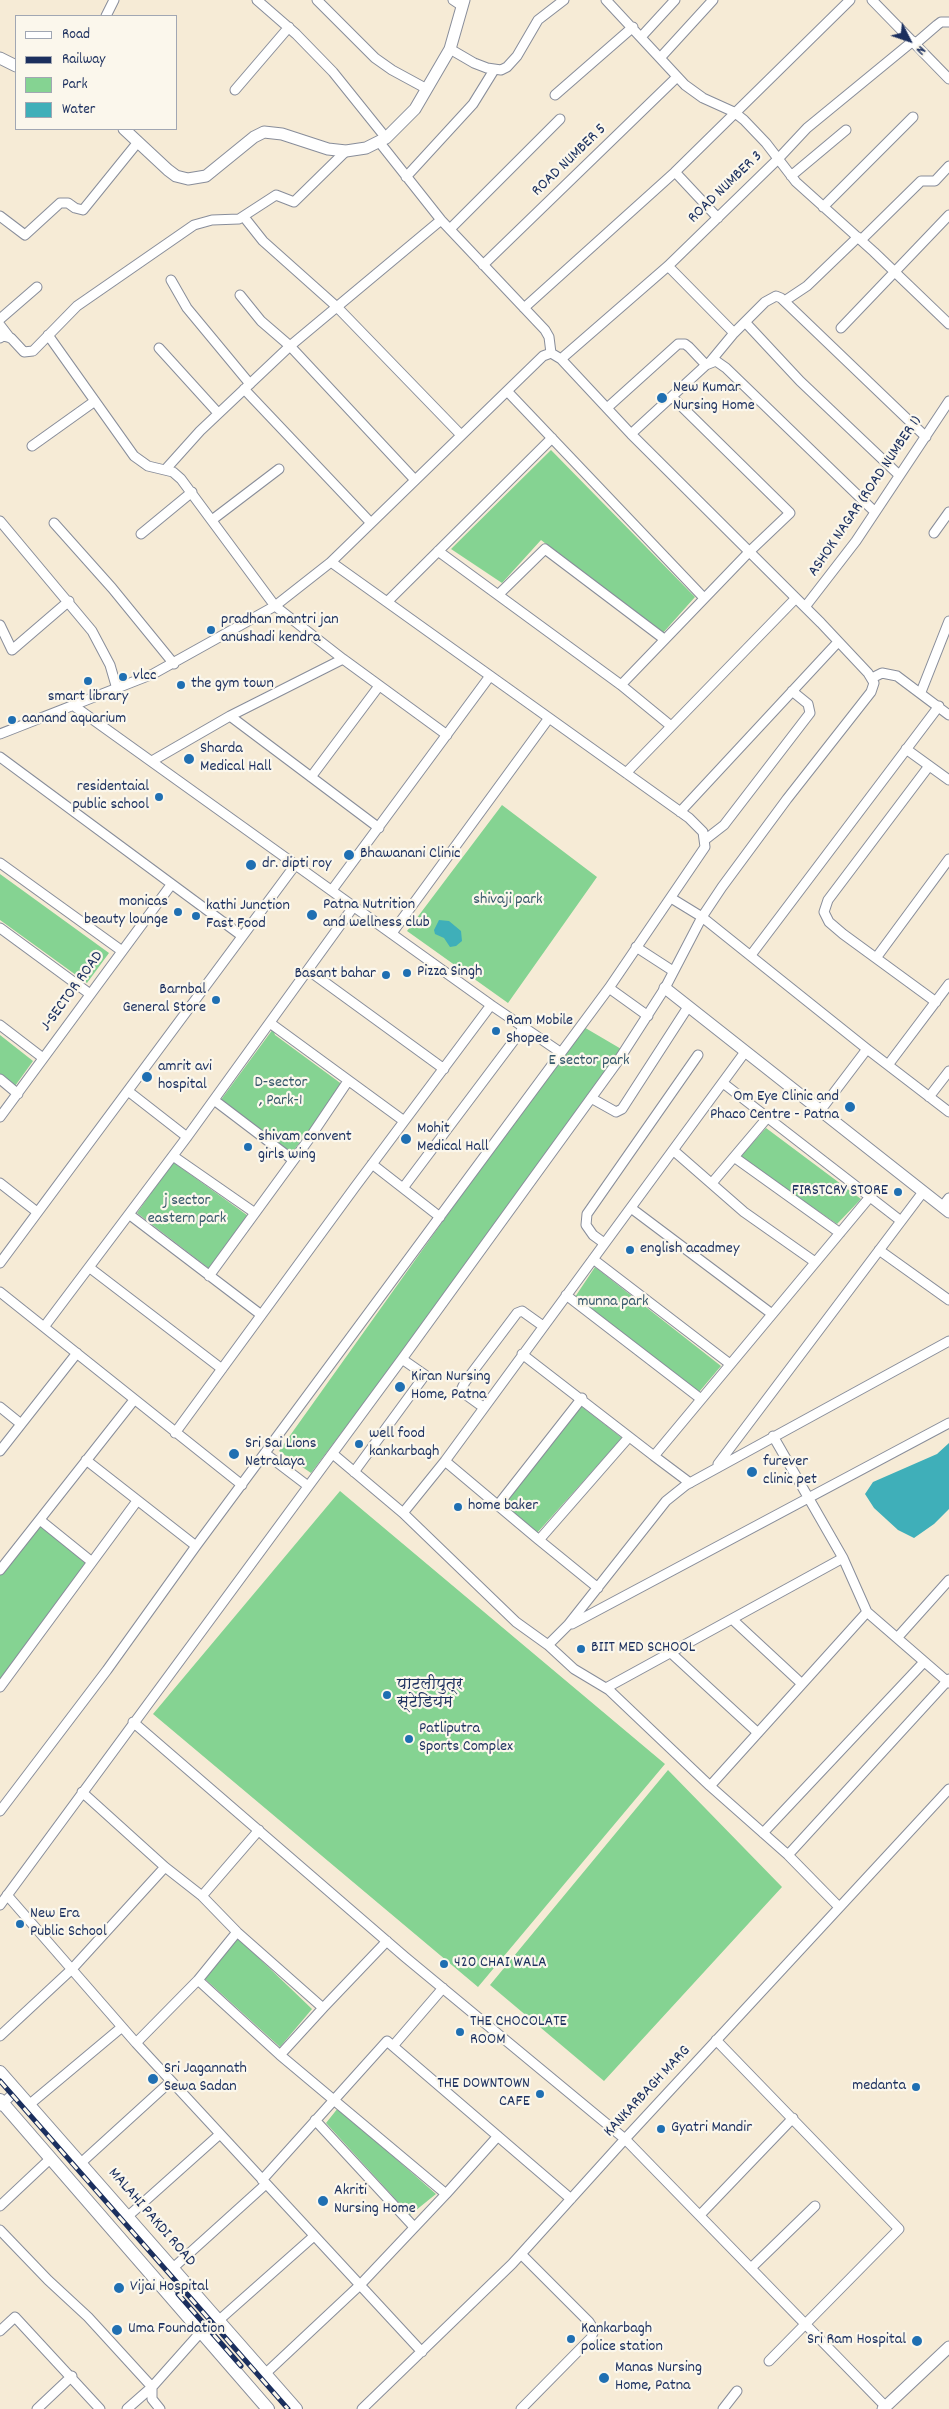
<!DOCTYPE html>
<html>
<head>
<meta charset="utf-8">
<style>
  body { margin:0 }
  #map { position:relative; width:949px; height:2409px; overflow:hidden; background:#f6ebd6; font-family:Dekko,sans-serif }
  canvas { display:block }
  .legend { position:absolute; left:15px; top:15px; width:162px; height:115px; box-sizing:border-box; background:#fbf7ec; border:1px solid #a1a7b3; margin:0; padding:6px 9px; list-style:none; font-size:15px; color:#1b2f5e }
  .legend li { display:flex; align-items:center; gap:10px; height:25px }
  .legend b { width:25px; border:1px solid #a1a7b3 }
  .north { position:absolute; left:884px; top:15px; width:50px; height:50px; -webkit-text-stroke:4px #fbf7ec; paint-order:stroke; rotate:131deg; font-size:14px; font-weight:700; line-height:20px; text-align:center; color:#1b2f5e }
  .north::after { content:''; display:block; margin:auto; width:18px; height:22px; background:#1b2f5e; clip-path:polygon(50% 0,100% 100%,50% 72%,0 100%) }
</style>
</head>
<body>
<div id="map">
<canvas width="949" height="2409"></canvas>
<ul class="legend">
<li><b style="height:6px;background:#fff"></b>Road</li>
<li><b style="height:6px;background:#1b2f5e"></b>Railway</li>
<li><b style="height:14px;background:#85d392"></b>Park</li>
<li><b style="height:14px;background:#3fafb9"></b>Water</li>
</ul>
<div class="north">N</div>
</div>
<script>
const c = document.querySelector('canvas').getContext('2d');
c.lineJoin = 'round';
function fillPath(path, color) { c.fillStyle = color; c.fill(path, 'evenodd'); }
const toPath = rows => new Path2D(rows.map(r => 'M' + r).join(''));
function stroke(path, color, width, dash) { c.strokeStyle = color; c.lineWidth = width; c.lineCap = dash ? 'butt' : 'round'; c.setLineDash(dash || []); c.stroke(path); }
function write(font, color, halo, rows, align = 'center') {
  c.font = font + ' Dekko,"Playpen Sans Deva",sans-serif'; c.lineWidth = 4.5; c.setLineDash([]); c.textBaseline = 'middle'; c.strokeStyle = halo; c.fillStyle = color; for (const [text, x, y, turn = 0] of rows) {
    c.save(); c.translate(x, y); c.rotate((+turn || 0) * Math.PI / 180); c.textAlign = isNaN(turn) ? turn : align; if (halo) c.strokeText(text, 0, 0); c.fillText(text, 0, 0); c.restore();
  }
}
fillPath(toPath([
  [551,450,695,597,662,634,541,540,502,583,451,549],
  [502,805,597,877,508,1003,407,931],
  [0,874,109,953,87,983,0,920],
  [582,1026,628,1053,311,1473,279,1451],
  [273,1029,275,1035,343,1085,291,1154,220,1101],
  [0,1035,33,1061,15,1086,0,1074],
  [766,1128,861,1199,837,1224,740,1157],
  [173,1162,251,1218,211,1270,137,1213],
  [595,1267,721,1366,699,1392,575,1297],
  [581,1406,622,1438,537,1533,504,1505],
  [340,1491,665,1764,478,1987,153,1714],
  [39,1525,89,1562,0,1684,0,1574],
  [668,1770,782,1887,604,2081,490,1985],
  [237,1937,312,2009,280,2047,204,1978],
  [338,2108,436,2194,410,2215,326,2123]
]), '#85d392');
fillPath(toPath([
  [439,920,449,921,461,931,462,941,456,946,450,947,444,938,435,934,434,930],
  [949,1443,949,1509,934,1524,914,1538,898,1530,874,1508,865,1494,873,1482,937,1454]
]), '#3fafb9');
const minor = toPath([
  [257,0,296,34,333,72,386,138],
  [317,0,375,58,392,70,427,89],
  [453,0,462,6],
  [606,0,685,85,703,98,734,112,744,120,766,143,796,182,874,252,949,324],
  [872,0,949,79],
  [106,16,114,0],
  [641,37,675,0],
  [915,44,937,25,941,22,949,22],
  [450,49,474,63,487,68,501,70,507,67,517,56,538,20,564,0],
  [660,58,713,0],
  [235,90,289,27],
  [555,95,633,27],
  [380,143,441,220,545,330,549,337,551,353],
  [675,172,718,218],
  [791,176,846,130],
  [406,177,473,104,494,70],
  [823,207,913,117],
  [0,216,25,235,60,203,68,203,75,208,83,210,138,142],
  [244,217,263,241,337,307,461,435],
  [450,229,560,119],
  [861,240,921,181,935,181,949,166],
  [483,265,677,77],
  [668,266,734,333],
  [171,280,187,308,250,384],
  [240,295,261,321,290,346,415,480],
  [786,300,807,286,858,237],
  [524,308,675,172,850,0],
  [0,319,37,287],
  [745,322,800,381,899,475],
  [0,325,10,338],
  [841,328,949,215],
  [48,335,134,456,148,466,173,472,181,479,275,606,343,659,447,735],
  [0,338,3,336,11,338,24,352,33,351,77,306,194,225,212,220,239,219,276,195,294,202,346,151],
  [159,348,218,413],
  [561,359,668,266,778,159,807,128,913,41],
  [710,362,734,333,765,302,776,296,781,298,926,437],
  [244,389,371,523],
  [507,391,704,598],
  [607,408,678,344,685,344,689,347,706,365],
  [631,434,706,365,716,361,726,368,875,512],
  [32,446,95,401],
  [165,470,200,431,290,346,441,220],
  [212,520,279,469],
  [0,521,92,631,110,665,117,689],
  [54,523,112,588,174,664],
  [934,533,949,512],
  [141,534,192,492],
  [438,551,621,685,671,726],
  [498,595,545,549,664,639],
  [387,602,552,438],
  [805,607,856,541,949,401],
  [0,625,12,650,69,601],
  [872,678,882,673,897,676,949,715],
  [621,685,750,551,790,513,672,397],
  [921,692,949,621],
  [74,706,491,1005,560,1052],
  [230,716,379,828],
  [0,734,153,674,275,606,331,562,543,356,551,353,561,359,631,434,821,623,868,673,874,683,871,692,787,799,722,887,702,917,665,988,618,1061,402,1359,0,1905],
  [906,749,949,780],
  [0,757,242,936],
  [152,761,230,716,343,659],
  [929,766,828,900,824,912,829,922,843,934,936,1002],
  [626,773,796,598],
  [311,777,379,686],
  [680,812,838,642],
  [706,839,724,825,810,713,808,704,792,691],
  [0,863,122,951],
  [332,890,490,676],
  [671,898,702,917,867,1049,949,1112],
  [0,928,90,994],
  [392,933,549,718],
  [636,947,673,971],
  [751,955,939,706],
  [876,958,949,859],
  [308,970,444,1069],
  [609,988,648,1016],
  [270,1023,404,1121],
  [0,1025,43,1058],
  [888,1065,949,984],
  [0,1079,18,1094],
  [723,1083,901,1221],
  [128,1091,187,1137],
  [929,1097,949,1071],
  [591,1098,616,1112,622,1109,688,1007],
  [214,1100,293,1160],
  [820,1111,867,1049],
  [0,1117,171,885],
  [767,1118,734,1157,840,1233],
  [673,1150,744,1212,815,1262],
  [173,1156,255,1213],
  [372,1164,440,1217],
  [0,1183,37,1212],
  [712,1183,734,1157],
  [403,1188,524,1027],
  [942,1207,949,1198],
  [631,1208,772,1314],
  [130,1215,260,1314],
  [604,1243,593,1235,586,1225,587,1214,698,1055],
  [879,1250,949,1300],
  [593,1259,730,1364],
  [0,1263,296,864],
  [90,1268,222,1369],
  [209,1276,309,1139,348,1081],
  [0,1292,242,1485],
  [566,1295,701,1399],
  [44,1327,187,1137,354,906],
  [522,1354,654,1456],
  [0,1407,21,1424],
  [483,1407,465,1394,462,1388,465,1382,517,1313,522,1311,543,1326],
  [175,1433,355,1187,491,1005],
  [773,1436,843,1558,867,1612],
  [0,1451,77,1353],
  [266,1454,308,1486],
  [333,1454,403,1513,516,1622,548,1645,574,1669,609,1690,710,1786,788,1855,839,1907],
  [86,1460,196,1546],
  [445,1461,539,1540,629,1437],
  [718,1464,923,1192],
  [354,1472,425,1375,402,1359],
  [690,1483,654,1456,869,1198],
  [498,1505,582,1398],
  [403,1513,445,1461,745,1052],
  [40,1520,92,1562],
  [539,1540,598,1588],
  [0,1570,134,1400],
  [733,1620,802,1684],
  [572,1624,949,1423],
  [897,1638,949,1580],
  [548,1645,568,1625,666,1501,686,1485,949,1341],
  [671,1653,758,1733],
  [0,1687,137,1501],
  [606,1688,843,1558],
  [133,1722,405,1957,625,2139,886,2407],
  [710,1786,867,1612,949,1683],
  [82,1792,165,1867,202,1896,237,1932,323,2008,280,2055,198,1980,237,1932],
  [0,1811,107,1670,196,1546,609,988,705,847,703,832,689,818,331,562],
  [763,1833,924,1662],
  [788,1855,949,1679],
  [7,1895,136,2043,422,2352],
  [202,1896,259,1830],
  [323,2008,387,1941],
  [0,2036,72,1969,165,1867],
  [716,2040,899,2229,769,2361],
  [136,2043,198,1980],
  [393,2046,443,1988],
  [30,2104,122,2027],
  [0,2106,17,2090],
  [315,2120,414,2227],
  [82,2162,171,2081],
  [262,2180,387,2041,571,2199],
  [446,2194,498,2136],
  [0,2206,51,2158],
  [700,2215,793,2118],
  [126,2218,220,2134],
  [0,2230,48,2280,88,2317,152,2387,152,2399,160,2409],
  [521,2254,589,2322,594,2330,591,2338,521,2409],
  [173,2268,266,2184],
  [751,2268,815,2206],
  [218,2321,314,2236],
  [0,2331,15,2317,100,2409],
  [265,2374,360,2285,446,2194,280,2055],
  [37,2409,72,2376],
  [127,2409,152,2387,200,2333],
  [362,2409,512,2264,625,2139,949,1789],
  [723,2409,737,2391]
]);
const tertiary = toPath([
  [0,58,16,66],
  [124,129,168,170,176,176,188,179,206,176,254,137,264,132,282,134,328,149,346,151,366,148,386,138,415,109,450,49,464,0],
  [665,988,949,1212],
  [883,2409,949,2347]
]);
const secondary = toPath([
  [0,2072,296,2409],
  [0,2100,268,2409]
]);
stroke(minor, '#888d9a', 11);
stroke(tertiary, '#888d9a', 13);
stroke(secondary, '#888d9a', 14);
stroke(minor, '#fff', 9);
stroke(tertiary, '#fff', 11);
stroke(secondary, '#fff', 12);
const rail = toPath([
  [0,2081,288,2409],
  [178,2294,241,2366]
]);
stroke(rail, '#1b2f5e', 5);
stroke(rail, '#fbf7ec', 3, [9]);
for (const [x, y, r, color] of [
  [662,398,6,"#1f6fb2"],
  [211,630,5,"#1f6fb2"],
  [123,677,5,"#1f6fb2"],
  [88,681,5,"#1f6fb2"],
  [181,685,5,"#1f6fb2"],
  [12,720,5,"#1f6fb2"],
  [189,759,6,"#1f6fb2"],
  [159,797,5,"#1f6fb2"],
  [349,855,6,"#1f6fb2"],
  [251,865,6,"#1f6fb2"],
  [178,912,5,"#1f6fb2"],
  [312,915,6,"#1f6fb2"],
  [196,916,5,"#1f6fb2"],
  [407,973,5,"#1f6fb2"],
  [386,975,5,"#1f6fb2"],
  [216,1000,5,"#1f6fb2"],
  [496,1031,5,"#1f6fb2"],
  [147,1077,6,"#1f6fb2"],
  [850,1107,6,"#1f6fb2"],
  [406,1139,6,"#1f6fb2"],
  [248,1147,5,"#1f6fb2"],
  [898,1192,5,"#1f6fb2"],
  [630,1250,5,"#1f6fb2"],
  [400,1387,6,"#1f6fb2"],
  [359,1444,5,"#1f6fb2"],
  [234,1454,6,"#1f6fb2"],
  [752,1472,6,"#1f6fb2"],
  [458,1507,5,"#1f6fb2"],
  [581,1649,5,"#1f6fb2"],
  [387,1695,5,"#1f6fb2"],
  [409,1739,5,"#1f6fb2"],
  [20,1924,5,"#1f6fb2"],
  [444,1964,5,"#1f6fb2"],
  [460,2032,5,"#1f6fb2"],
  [153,2079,6,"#1f6fb2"],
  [916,2087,5,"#1f6fb2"],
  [540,2094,5,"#1f6fb2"],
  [661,2129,5,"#1f6fb2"],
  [323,2201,6,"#1f6fb2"],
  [119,2288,6,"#1f6fb2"],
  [117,2330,6,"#1f6fb2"],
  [571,2339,5,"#1f6fb2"],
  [917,2341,6,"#1f6fb2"],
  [604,2378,6,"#1f6fb2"]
]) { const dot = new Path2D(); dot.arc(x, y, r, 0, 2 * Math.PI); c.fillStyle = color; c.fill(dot); stroke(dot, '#fbf7ec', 2); }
write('16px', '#1b2f5e', '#fbf7ec', [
  ["ROAD NUMBER 5",570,161,-44],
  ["ROAD NUMBER 3",726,188,-44],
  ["ASHOK NAGAR (ROAD NUMBER 1)",866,497,-56],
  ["J-SECTOR ROAD",73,992,-54],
  ["KANKARBAGH MARG",648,2092,-47],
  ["MALAHI PAKDI ROAD",151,2218,49]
]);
write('16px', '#1b2f5e', '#fbf7ec', [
  ["New Kumar",673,389],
  ["Nursing Home",673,407],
  ["pradhan mantri jan",221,621],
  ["anushadi kendra",221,639],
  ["vlcc",133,677],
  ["the gym town",191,685],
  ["smart library",88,698,"center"],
  ["aanand aquarium",22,720],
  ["Sharda",200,750],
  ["Medical Hall",200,768],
  ["residentaial",149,788,"right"],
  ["public school",149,806,"right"],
  ["Bhawanani Clinic",360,855],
  ["dr. dipti roy",262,865],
  ["monicas",168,903,"right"],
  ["beauty lounge",168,921,"right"],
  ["Patna Nutrition",323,906],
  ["and wellness club",323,924],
  ["kathi Junction",206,907],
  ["Fast Food",206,925],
  ["Pizza Singh",417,973],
  ["Basant bahar",376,975,"right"],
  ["Barnbal",206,991,"right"],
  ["General Store",206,1009,"right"],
  ["Ram Mobile",506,1022],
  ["Shopee",506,1040],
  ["amrit avi",158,1068],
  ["hospital",158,1086],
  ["Om Eye Clinic and",839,1098,"right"],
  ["Phaco Centre - Patna",839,1116,"right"],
  ["Mohit",417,1130],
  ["Medical Hall",417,1148],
  ["shivam convent",258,1138],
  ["girls wing",258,1156],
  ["FIRSTCRY STORE",888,1192,"right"],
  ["english acadmey",640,1250],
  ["Kiran Nursing",411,1378],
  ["Home, Patna",411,1396],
  ["well food",369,1435],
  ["kankarbagh",369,1453],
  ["Sri Sai Lions",245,1445],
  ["Netralaya",245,1463],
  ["furever",763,1463],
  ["clinic pet",763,1481],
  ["home baker",468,1507],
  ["BIIT MED SCHOOL",591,1649],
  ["पाटलीपुत्र",397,1686],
  ["स्टेडियम",397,1704],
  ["Patliputra",419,1730],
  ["Sports Complex",419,1748],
  ["New Era",30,1915],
  ["Public School",30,1933],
  ["420 CHAI WALA",454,1964],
  ["THE CHOCOLATE",470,2023],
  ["ROOM",470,2041],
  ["Sri Jagannath",164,2070],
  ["Sewa Sadan",164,2088],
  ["THE DOWNTOWN",530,2085,"right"],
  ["CAFE",530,2103,"right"],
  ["medanta",906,2087,"right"],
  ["Gyatri Mandir",671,2129],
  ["Akriti",334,2192],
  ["Nursing Home",334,2210],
  ["Vijai Hospital",130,2288],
  ["Uma Foundation",128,2330],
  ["Kankarbagh",581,2330],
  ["police station",581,2348],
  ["Sri Ram Hospital",906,2341,"right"],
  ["Manas Nursing",615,2369],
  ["Home, Patna",615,2387]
], 'left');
write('16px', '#36586b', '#fbf7ec', [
  ["shivaji park",508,901],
  ["E sector park",589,1062],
  ["D-sector",281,1084],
  [", Park-1",281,1102],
  ["j sector",187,1202],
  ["eastern park",187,1220],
  ["munna park",613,1303]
]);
</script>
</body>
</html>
